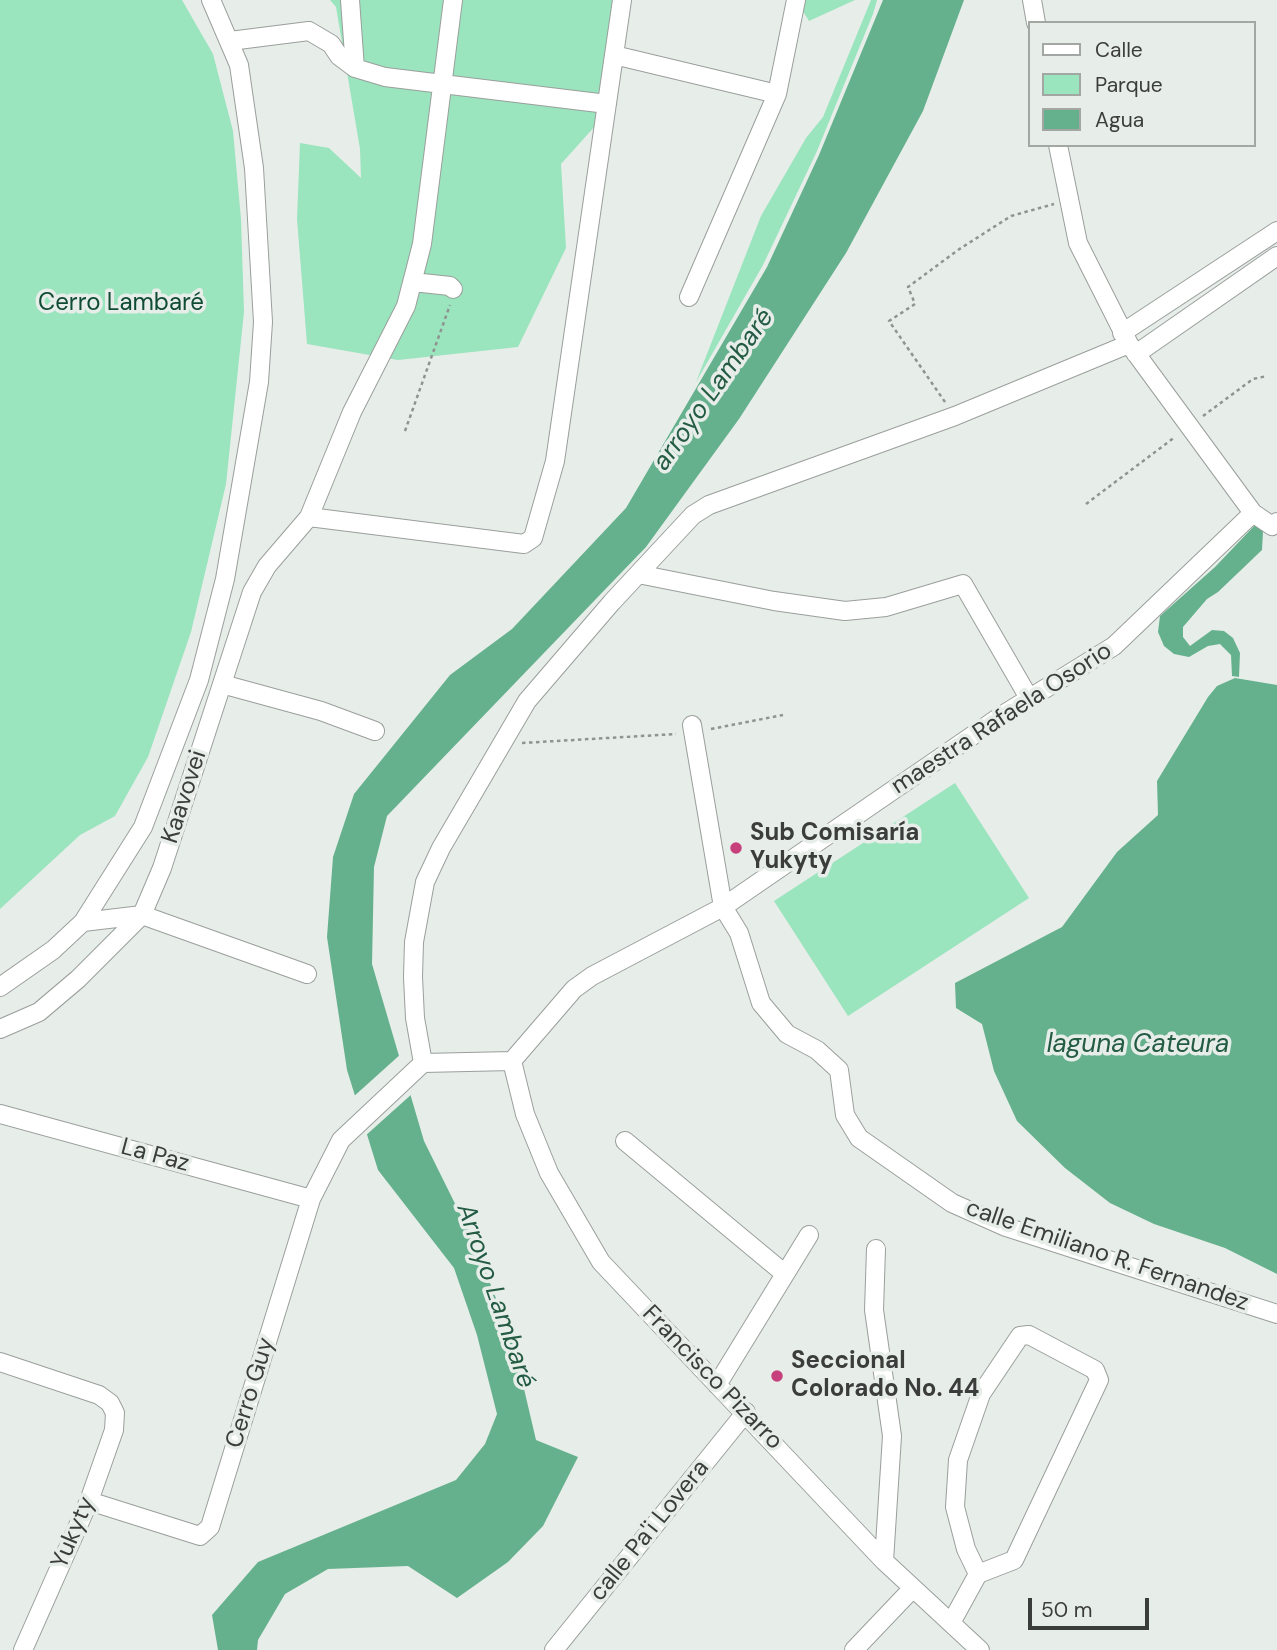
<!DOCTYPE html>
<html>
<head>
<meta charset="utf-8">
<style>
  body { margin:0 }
  #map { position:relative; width:1277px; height:1650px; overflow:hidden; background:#e7ede9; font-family:"DM Sans",sans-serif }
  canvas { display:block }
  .legend { position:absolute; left:1028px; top:21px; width:228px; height:126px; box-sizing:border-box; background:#e7ede9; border:2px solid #a2a7a4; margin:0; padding:9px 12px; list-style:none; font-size:21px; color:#3b3d3c }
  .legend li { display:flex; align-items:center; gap:14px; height:35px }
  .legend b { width:35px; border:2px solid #a2a7a4 }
  .scale { position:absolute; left:1028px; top:1598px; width:121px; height:32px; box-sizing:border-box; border:4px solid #3b3d3c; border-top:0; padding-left:9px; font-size:21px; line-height:24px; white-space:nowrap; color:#3b3d3c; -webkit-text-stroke:5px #e7ede9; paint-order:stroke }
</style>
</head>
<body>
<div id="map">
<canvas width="1277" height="1650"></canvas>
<ul class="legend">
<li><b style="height:9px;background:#fff"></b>Calle</li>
<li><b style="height:19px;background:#9ae4be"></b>Parque</li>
<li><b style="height:19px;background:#66b18d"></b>Agua</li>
</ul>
<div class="scale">50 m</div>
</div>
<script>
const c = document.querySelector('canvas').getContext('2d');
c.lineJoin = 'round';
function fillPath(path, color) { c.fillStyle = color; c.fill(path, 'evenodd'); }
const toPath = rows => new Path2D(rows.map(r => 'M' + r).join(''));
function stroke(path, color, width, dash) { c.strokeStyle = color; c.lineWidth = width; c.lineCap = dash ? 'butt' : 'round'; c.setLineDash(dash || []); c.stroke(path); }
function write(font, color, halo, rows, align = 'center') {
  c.font = font + ' "DM Sans",sans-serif'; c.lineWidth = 7; c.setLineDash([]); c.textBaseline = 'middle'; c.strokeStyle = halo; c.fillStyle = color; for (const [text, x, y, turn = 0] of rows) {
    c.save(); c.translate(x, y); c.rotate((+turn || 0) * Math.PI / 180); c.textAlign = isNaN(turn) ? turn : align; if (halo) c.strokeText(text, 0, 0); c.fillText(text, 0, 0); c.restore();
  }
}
fillPath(toPath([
  [0,0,182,0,213,54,233,131,241,219,244,312,226,484,191,632,148,757,115,816,80,835,0,909],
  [330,0,631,0,614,105,561,164,566,248,518,347,398,360,307,344,297,219,300,143,329,148,361,178,360,149,336,7],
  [796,0,855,0,809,21],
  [871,0,877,0,873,14,817,151,763,265,696,382,761,216,806,138,823,117],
  [955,783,1029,898,848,1016,774,901]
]), '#9ae4be');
fillPath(toPath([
  [883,0,964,0,923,111,846,253,739,419,646,547,387,816,374,867,372,964,424,1141,474,1242,513,1342,536,1440,578,1457,543,1526,508,1562,457,1598,408,1566,328,1569,285,1594,258,1640,257,1650,218,1650,212,1615,258,1562,456,1480,485,1444,497,1414,477,1335,454,1268,378,1170,347,1070,327,937,333,857,354,794,450,675,512,629,626,508,767,267,819,155],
  [1256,524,1263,531,1262,550,1218,592,1207,599,1183,627,1183,637,1190,646,1212,630,1224,631,1233,638,1240,653,1239,677,1232,676,1231,655,1220,644,1208,646,1189,657,1174,654,1164,646,1158,632,1160,616,1215,567],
  [1235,678,1277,685,1277,1274,1225,1248,1154,1224,1110,1203,1065,1168,1017,1121,994,1071,982,1024,956,1008,955,983,1062,927,1117,852,1158,815,1157,781,1208,697,1217,686]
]), '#66b18d');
fillPath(toPath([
  [402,1053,413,1093,364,1137,352,1098]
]), '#e7ede9');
const minor = toPath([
  [350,0,355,68],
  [1032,0,1036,23],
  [230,41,309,31,331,44,339,56,355,68,385,77,607,104],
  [614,55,777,94],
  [1058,145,1078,243,1129,344,1253,513,1272,526,1277,522],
  [413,282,450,286,453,289],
  [689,297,777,94,796,0],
  [1122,333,1277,231],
  [1136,354,1277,256],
  [309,517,524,544,533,538,555,461,622,0],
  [638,574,774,601,845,611,886,607,963,584,1029,698],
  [222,684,321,711,375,731],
  [692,725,723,907,739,933,761,1003,787,1034,817,1050,839,1070,845,1115,859,1138,952,1203,1006,1227,1277,1314],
  [83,922,142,915,307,974],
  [0,987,53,950,83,922,143,827,199,680,225,579,259,382,263,322,254,168,239,65,211,0],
  [0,1029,39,1012,78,979,142,915,162,868,252,592,267,566,309,517,352,412,406,306,422,244,453,0],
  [512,1061,525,1114,549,1173,601,1262,884,1561,980,1650],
  [423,1063,512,1061,574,989,592,976,723,907,1001,716,1114,646,1253,513],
  [0,1114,311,1199],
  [625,1141,785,1274],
  [876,1249,874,1310,892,1436,884,1561],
  [0,1362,99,1395,110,1403,115,1413,114,1430,89,1501,23,1650],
  [717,1385,809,1235],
  [89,1501,200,1536,210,1527,311,1199,341,1140,423,1063,415,1018,413,977,414,942,425,882,441,848,527,701,612,602,693,515,709,505,955,416,1129,344],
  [951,1623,978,1574,966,1549,955,1507,958,1460,981,1394,1020,1336,1029,1335,1095,1370,1099,1380,1014,1560,978,1574],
  [554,1650,746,1412],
  [854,1650,913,1588]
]);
stroke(minor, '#9a9f9c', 20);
stroke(toPath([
  [945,402,889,321,915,304,908,287,958,250,1011,216,1054,204],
  [1203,416,1253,379,1267,376],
  [405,431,450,305],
  [1086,504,1175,437],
  [711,729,783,715],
  [522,743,676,734]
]), '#8f9391', 2.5, [3.5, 3.5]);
stroke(minor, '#fff', 18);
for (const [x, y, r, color] of [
  [736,848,7,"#c7407d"],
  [777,1376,7,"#c7407d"]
]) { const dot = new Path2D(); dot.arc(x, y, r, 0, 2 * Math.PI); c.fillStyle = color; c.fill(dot); stroke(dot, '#e7ede9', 2.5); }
write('24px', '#0f4c33', '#e7ede9', [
  ["Cerro Lambaré",121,304]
]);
write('24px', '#3b3d3c', '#e7ede9', [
  ["maestra Rafaela Osorio",1002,719,-33],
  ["Kaavovei",185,797,-72],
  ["La Paz",155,1156,15],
  ["calle Emiliano R. Fernandez",1107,1256,19],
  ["Francisco Pizarro",712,1378,46],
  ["Cerro Guy",251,1393,-73],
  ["calle Pa'i Lovera",650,1531,-51],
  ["Yukyty",74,1533,-67]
]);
write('bold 24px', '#3b3d3c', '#e7ede9', [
  ["Sub Comisaría",750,834],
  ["Yukyty",750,862],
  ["Seccional",791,1362],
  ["Colorado No. 44",791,1390]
], 'left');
write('italic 26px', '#235c42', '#e7ede9', [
  ["arroyo Lambaré",714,390,-55],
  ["laguna Cateura",1138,1045],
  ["Arroyo Lambaré",495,1296,71]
]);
</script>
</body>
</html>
